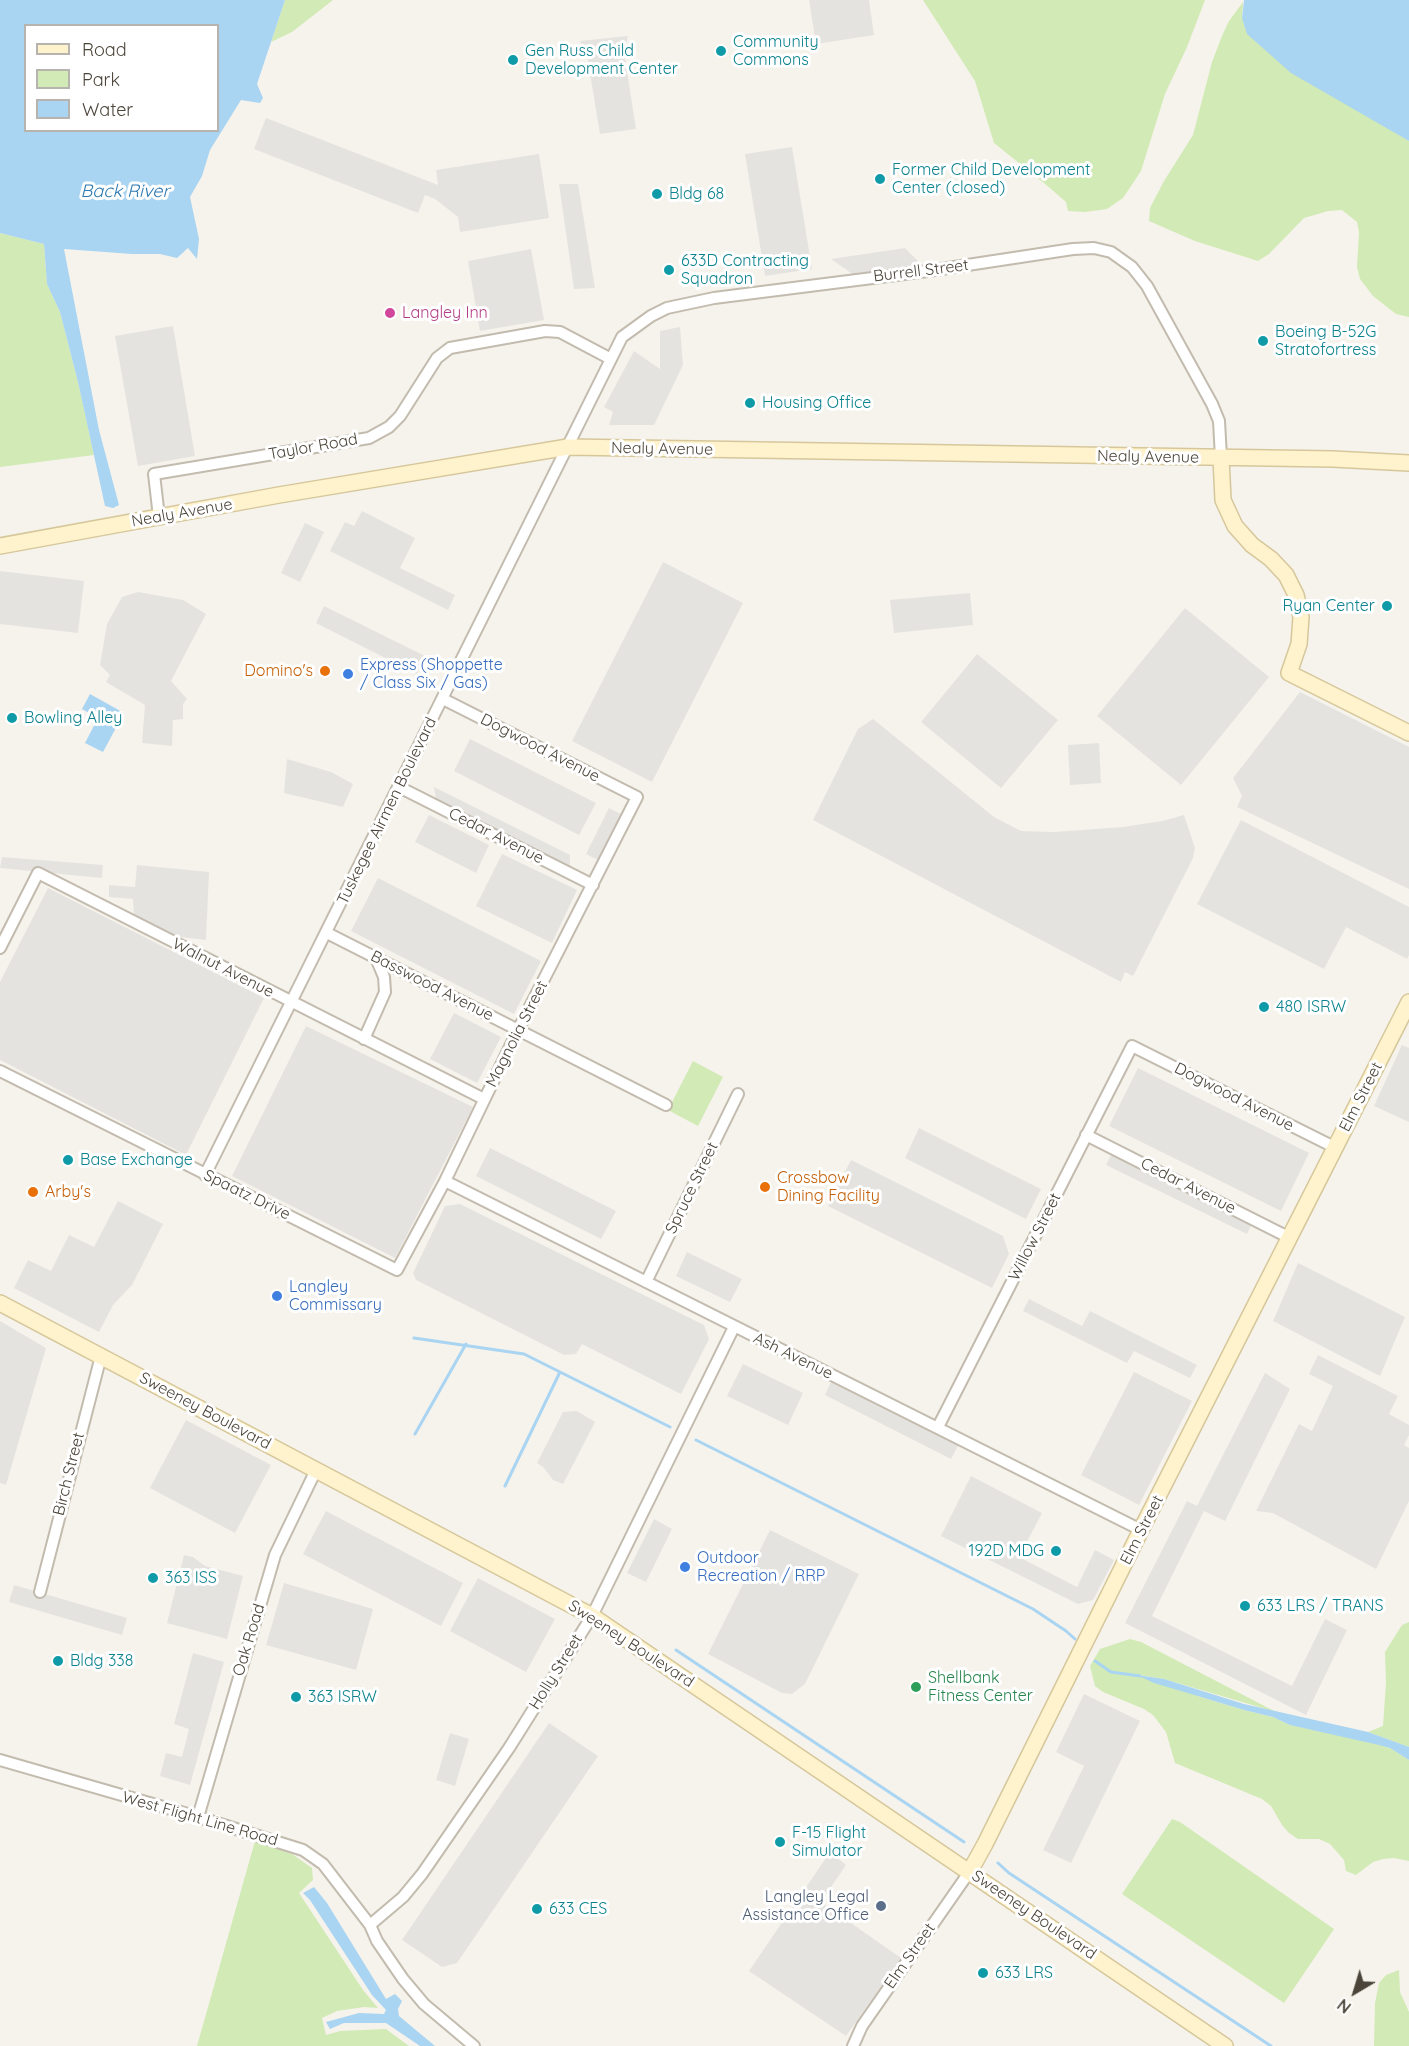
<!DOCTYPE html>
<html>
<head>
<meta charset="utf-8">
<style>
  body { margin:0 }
  #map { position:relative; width:1409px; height:2046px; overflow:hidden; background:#f6f3ec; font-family:Quicksand,sans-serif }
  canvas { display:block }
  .legend { position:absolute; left:24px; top:24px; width:195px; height:108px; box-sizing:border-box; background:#fff; border:2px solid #b7b4b0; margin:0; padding:8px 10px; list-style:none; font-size:18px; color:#4b4439 }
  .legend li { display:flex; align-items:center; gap:12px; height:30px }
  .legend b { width:30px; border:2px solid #b7b4b0 }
  .north { position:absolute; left:1325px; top:1962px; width:60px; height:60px; -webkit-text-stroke:4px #fff; paint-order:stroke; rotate:218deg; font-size:16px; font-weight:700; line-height:24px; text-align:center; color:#4b4439 }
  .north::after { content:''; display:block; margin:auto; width:21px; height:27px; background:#4b4439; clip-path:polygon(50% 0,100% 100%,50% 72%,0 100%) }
</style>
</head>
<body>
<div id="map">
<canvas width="1409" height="2046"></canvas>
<ul class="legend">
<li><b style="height:8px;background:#fff3cd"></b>Road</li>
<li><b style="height:16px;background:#d2eab5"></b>Park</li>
<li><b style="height:16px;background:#a9d4f2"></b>Water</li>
</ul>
<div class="north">N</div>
</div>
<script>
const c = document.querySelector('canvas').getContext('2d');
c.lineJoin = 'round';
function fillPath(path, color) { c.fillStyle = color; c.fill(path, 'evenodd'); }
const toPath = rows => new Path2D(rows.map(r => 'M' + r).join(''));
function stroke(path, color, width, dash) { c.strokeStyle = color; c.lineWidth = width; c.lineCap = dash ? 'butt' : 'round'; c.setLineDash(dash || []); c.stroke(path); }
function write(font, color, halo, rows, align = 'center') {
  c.font = font + ' Quicksand,sans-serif'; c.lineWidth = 6; c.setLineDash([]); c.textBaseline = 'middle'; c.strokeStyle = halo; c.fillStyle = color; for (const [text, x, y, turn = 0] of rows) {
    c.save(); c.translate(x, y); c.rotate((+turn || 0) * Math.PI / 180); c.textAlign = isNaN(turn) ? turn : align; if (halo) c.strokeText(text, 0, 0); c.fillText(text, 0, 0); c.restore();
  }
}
fillPath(toPath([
  [285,0,333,0,292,32,271,42],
  [923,0,1205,0,1187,47,1165,94,1141,171,1123,198,1107,209,1085,212,1068,211,1066,202,1044,183,994,143,975,81],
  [1243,2,1242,18,1391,130,1409,141,1409,317,1396,314,1373,296,1360,279,1357,267,1359,232,1357,222,1342,210,1328,211,1304,218,1269,254,1258,261,1195,241,1149,221,1150,208,1164,181,1193,135,1212,62,1222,36,1229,21],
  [0,233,44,244,47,284,60,312,78,382,94,455,0,467],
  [693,1061,723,1077,698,1126,668,1110],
  [1409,1622,1409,1747,1368,1732,1383,1726,1386,1683,1385,1652,1402,1625],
  [1130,1639,1141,1642,1276,1712,1164,1679,1139,1675,1201,1697,1244,1710,1273,1717,1290,1725,1367,1741,1390,1748,1409,1760,1409,1861,1394,1858,1383,1859,1373,1862,1356,1875,1346,1871,1344,1860,1330,1844,1319,1839,1298,1839,1289,1833,1282,1825,1271,1806,1262,1799,1175,1763,1166,1732,1153,1715,1144,1709,1103,1692,1095,1686,1090,1666,1100,1649],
  [1172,1819,1180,1822,1334,1929,1284,2003,1122,1894],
  [255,1841,292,1854,312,1868,313,1880,299,1893,363,1990,378,2008,364,2007,337,2011,322,2018,326,2035,340,2031,386,2029,409,2046,197,2046],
  [1399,1970,1400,1992,1409,2012,1409,2046,1374,2046,1375,2003,1379,1983,1386,1975]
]), '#d2eab5');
fillPath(toPath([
  [809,0,869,0,874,35,816,44],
  [628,36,624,52,636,129,600,134,587,55,580,41],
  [266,118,438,185,436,170,539,154,549,218,460,232,458,217,435,199,425,195,418,213,254,149],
  [792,147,812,269,765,276,745,154],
  [559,184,578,184,595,288,574,289],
  [905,248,928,271,858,278,831,259],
  [531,249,544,320,480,331,468,261],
  [173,326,195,456,138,466,115,336],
  [680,327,683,365,654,425,609,425,613,412,604,407,634,351,660,369,660,331],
  [362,511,415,538,400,568,455,595,448,610,330,551,345,522,354,526],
  [305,523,324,532,300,582,281,573],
  [663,562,743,603,652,782,572,741],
  [0,571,84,581,78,633,0,624],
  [138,592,183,600,206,614,171,681,187,699,183,704,183,719,173,720,172,746,142,743,145,705,106,682,110,675,100,665,107,624,122,597],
  [970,593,973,625,894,633,890,600],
  [324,606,425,656,417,674,316,623],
  [1185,608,1269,677,1181,785,1097,716],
  [977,654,1058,720,1001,788,921,722],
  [1300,692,1409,747,1409,889,1237,807,1242,796,1233,778],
  [873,719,994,817,1021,831,1054,832,1123,827,1162,821,1184,815,1195,848,1193,858,1133,976,1125,972,1121,982,813,820,858,729],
  [470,739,596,803,579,835,454,771],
  [1099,743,1101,783,1070,785,1068,745],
  [287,759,331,772,353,784,343,807,284,793],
  [434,787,570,855,570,873,437,806],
  [609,808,627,817,604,863,586,854],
  [429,815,489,845,476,873,415,842],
  [1241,820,1409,907,1409,955,1407,959,1346,927,1324,969,1197,904],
  [502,854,577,890,552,943,476,906],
  [2,857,103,865,102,878,0,868],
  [137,865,209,872,206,940,181,937,165,932,134,915,133,899,109,897,109,885,135,887],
  [378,878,541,961,514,1014,351,931],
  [48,888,264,998,186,1155,0,1060,0,982],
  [454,1013,501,1037,477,1083,430,1059],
  [306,1026,473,1107,395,1258,232,1176],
  [1402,1045,1409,1048,1409,1122,1374,1106],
  [1138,1068,1309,1153,1281,1211,1109,1126],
  [919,1128,1041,1189,1026,1219,905,1158],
  [490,1148,616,1211,601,1239,476,1176],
  [1114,1149,1254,1219,1247,1234,1106,1165],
  [851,1160,1003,1236,1009,1254,992,1288,828,1206],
  [118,1201,163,1224,132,1285,113,1305,99,1332,14,1288,28,1260,51,1271,69,1235,94,1247],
  [460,1204,704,1325,709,1339,681,1394,582,1344,576,1354,564,1355,416,1280,413,1273,445,1206],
  [687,1252,742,1279,730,1302,676,1276],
  [1298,1263,1405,1317,1380,1376,1273,1321],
  [1029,1299,1082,1326,1090,1311,1197,1365,1190,1378,1134,1351,1127,1363,1023,1311],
  [0,1321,46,1348,6,1485,0,1483],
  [1318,1355,1398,1396,1389,1414,1409,1425,1409,1435,1404,1445,1409,1448,1409,1501,1376,1569,1273,1513,1256,1511,1299,1424,1312,1431,1333,1386,1309,1374],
  [743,1364,803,1393,788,1425,727,1396],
  [1134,1372,1192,1401,1139,1505,1081,1475],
  [1265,1373,1290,1389,1225,1521,1204,1511,1152,1616,1292,1686,1325,1619,1347,1630,1306,1715,1125,1623,1187,1501,1197,1506],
  [831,1382,958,1446,951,1459,825,1395],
  [577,1411,595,1422,563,1484,553,1480,544,1468,537,1463,563,1412],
  [186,1420,271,1465,235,1533,150,1488],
  [971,1476,1042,1513,1019,1557,1077,1587,1095,1550,1114,1560,1093,1600,1078,1604,941,1536],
  [326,1511,463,1583,441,1626,303,1554],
  [654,1519,672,1529,646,1582,627,1573],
  [770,1530,859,1574,805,1684,792,1694,782,1693,708,1654],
  [184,1555,193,1557,205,1566,243,1576,227,1639,167,1623],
  [478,1578,555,1619,526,1672,450,1631],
  [284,1583,373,1609,356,1670,266,1645],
  [14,1585,127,1618,122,1635,9,1602],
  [193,1653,224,1662,190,1785,160,1776,166,1753,182,1757,189,1729,174,1724],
  [1084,1694,1140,1721,1071,1863,1043,1850,1084,1766,1056,1752],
  [549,1723,598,1756,457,1963,442,1967,402,1940],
  [450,1733,469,1739,455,1786,436,1780],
  [830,1852,846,1865,821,1902,901,1958,846,2036,749,1971]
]), '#e5e3e0');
fillPath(toPath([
  [0,0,285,0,257,84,263,98,260,103,241,100,210,150,202,176,190,197,199,239,197,259,188,248,177,258,160,254,132,254,64,249,99,430,119,505,113,508,105,506,78,382,60,312,47,284,44,244,0,233],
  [26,26,218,26,218,130,26,130],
  [1244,0,1409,0,1409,141,1291,73,1247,34,1242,18],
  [90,694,124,713,103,752,85,743,98,718,82,709],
  [1137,1675,1164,1679,1244,1704,1368,1732,1409,1747,1409,1760,1390,1748,1379,1745,1290,1725,1273,1717,1244,1710,1201,1697,1154,1683],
  [314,1887,327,1903,386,1999,395,1994,402,2001,398,2009,399,2016,435,2046,420,2046,386,2023,344,2023,330,2029,326,2022,359,2013,384,2014,386,2010,372,1995,310,1900,303,1893]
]), '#a9d4f2');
stroke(toPath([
  [414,1338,524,1354,670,1427],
  [415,1434,466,1344],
  [696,1440,1033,1609,1066,1631,1075,1639],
  [505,1486,560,1372],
  [676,1650,964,1842],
  [1095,1661,1111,1672,1140,1676],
  [998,1863,1009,1873,1271,2046]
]), '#a9d4f2', 3);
const street = toPath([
  [159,517,154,474,369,438,389,427,400,416,437,358,450,348,545,331,560,332,611,359],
  [399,787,593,885],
  [327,933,666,1105],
  [0,948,38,873,484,1099],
  [364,1039,385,992,384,977,376,958],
  [0,1071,397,1270,445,1181,518,1030,637,797,443,699],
  [1086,1135,1290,1238],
  [205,1175,622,337,651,316,667,308,714,298,928,271,1073,249,1094,248,1111,252,1132,267,1147,286,1212,404,1219,421,1221,458],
  [445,1181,1141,1530],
  [646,1282,738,1094],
  [938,1427,1132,1046,1336,1148],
  [40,1592,101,1356],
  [0,1760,198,1817,303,1850,323,1864,370,1925,377,1941,403,1979,424,2004,474,2046],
  [198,1817,275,1555,316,1470],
  [370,1925,403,1897,422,1874,509,1748,592,1616,734,1327],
  [853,2046,862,2026,970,1871]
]);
const secondary = toPath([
  [1221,458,1223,500,1235,526,1252,545,1271,559,1286,575,1296,595,1301,617,1299,644,1289,673,1409,733],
  [0,546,279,495,568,447,1333,459,1409,463],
  [0,1303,592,1616,1225,2046],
  [970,1871,985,1844,1141,1530,1409,1002]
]);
stroke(street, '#c2bbae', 14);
stroke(secondary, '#d6c79b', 18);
stroke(street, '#fff', 10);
stroke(secondary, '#fff3cd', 15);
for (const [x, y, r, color] of [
  [721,51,6,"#0f9aa8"],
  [513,60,6,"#0f9aa8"],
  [880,179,6,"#0f9aa8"],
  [657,194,6,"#0f9aa8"],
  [669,270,6,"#0f9aa8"],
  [390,313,6,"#d1479c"],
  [1263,341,6,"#0f9aa8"],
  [750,403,6,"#0f9aa8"],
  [1387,606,6,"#0f9aa8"],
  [325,671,6,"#e8710a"],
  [348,674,6,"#3f7fe0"],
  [12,718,6,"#0f9aa8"],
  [1264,1007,6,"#0f9aa8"],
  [68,1160,6,"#0f9aa8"],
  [765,1187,6,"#e8710a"],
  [33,1192,6,"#e8710a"],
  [277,1296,6,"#3f7fe0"],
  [1056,1551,6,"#0f9aa8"],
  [685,1567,6,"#3f7fe0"],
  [153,1578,6,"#0f9aa8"],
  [1245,1606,6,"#0f9aa8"],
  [58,1661,6,"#0f9aa8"],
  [916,1687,6,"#2e9e5b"],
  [296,1697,6,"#0f9aa8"],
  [780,1842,6,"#0f9aa8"],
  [881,1906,6,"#5c6f8a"],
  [537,1909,6,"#0f9aa8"],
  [983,1973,6,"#0f9aa8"]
]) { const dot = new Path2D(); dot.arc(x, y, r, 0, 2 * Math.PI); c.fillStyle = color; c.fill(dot); stroke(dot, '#fff', 2); }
write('16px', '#0d838f', '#fff', [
  ["Community",733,42],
  ["Commons",733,60],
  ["Gen Russ Child",525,51],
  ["Development Center",525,69],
  ["Former Child Development",892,170],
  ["Center (closed)",892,188],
  ["Bldg 68",669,194],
  ["633D Contracting",681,261],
  ["Squadron",681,279],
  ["Boeing B-52G",1275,332],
  ["Stratofortress",1275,350],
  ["Housing Office",762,403],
  ["Ryan Center",1375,606,"right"],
  ["Bowling Alley",24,718],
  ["480 ISRW",1276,1007],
  ["Base Exchange",80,1160],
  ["192D MDG",1044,1551,"right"],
  ["363 ISS",165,1578],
  ["633 LRS / TRANS",1257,1606],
  ["Bldg 338",70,1661],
  ["363 ISRW",308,1697],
  ["F-15 Flight",792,1833],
  ["Simulator",792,1851],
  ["633 CES",549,1909],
  ["633 LRS",995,1973]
], 'left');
write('16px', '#4b4439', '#fff', [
  ["Burrell Street",921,271,-7],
  ["Taylor Road",313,447,-10],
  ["Nealy Avenue",662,449,1],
  ["Nealy Avenue",1148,457,1],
  ["Nealy Avenue",182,513,-10],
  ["Dogwood Avenue",540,748,27],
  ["Tuskegee Airmen Boulevard",387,811,-64],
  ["Cedar Avenue",496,836,27],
  ["Walnut Avenue",223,968,27],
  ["Basswood Avenue",432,986,27],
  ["Magnolia Street",517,1034,-63],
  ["Dogwood Avenue",1234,1097,27],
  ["Elm Street",1361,1097,-63],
  ["Cedar Avenue",1188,1186,27],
  ["Spruce Street",692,1188,-64],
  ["Spaatz Drive",247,1195,26],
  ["Willow Street",1035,1237,-63],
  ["Ash Avenue",793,1356,26],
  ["Sweeney Boulevard",205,1411,28],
  ["Birch Street",69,1474,-76],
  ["Elm Street",1142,1530,-63],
  ["Oak Road",249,1640,-73],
  ["Sweeney Boulevard",631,1644,33],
  ["Holly Street",556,1672,-58],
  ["West Flight Line Road",200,1819,16],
  ["Sweeney Boulevard",1034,1915,34],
  ["Elm Street",910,1956,-55]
]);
write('16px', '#b23c85', '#fff', [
  ["Langley Inn",402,313]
], 'left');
write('16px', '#366cbe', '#fff', [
  ["Express (Shoppette",360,665],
  ["/ Class Six / Gas)",360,683],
  ["Langley",289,1287],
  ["Commissary",289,1305],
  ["Outdoor",697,1558],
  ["Recreation / RRP",697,1576]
], 'left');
write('16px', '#c56008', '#fff', [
  ["Domino's",313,671,"right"],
  ["Crossbow",777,1178],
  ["Dining Facility",777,1196],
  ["Arby's",45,1192]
], 'left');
write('16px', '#27864d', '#fff', [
  ["Shellbank",928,1678],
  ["Fitness Center",928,1696]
], 'left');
write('16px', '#4e5e75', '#fff', [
  ["Langley Legal",869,1897],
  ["Assistance Office",869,1915]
], 'right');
write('italic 18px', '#2e7ab2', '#fff', [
  ["Back River",125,192]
]);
</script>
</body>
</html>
